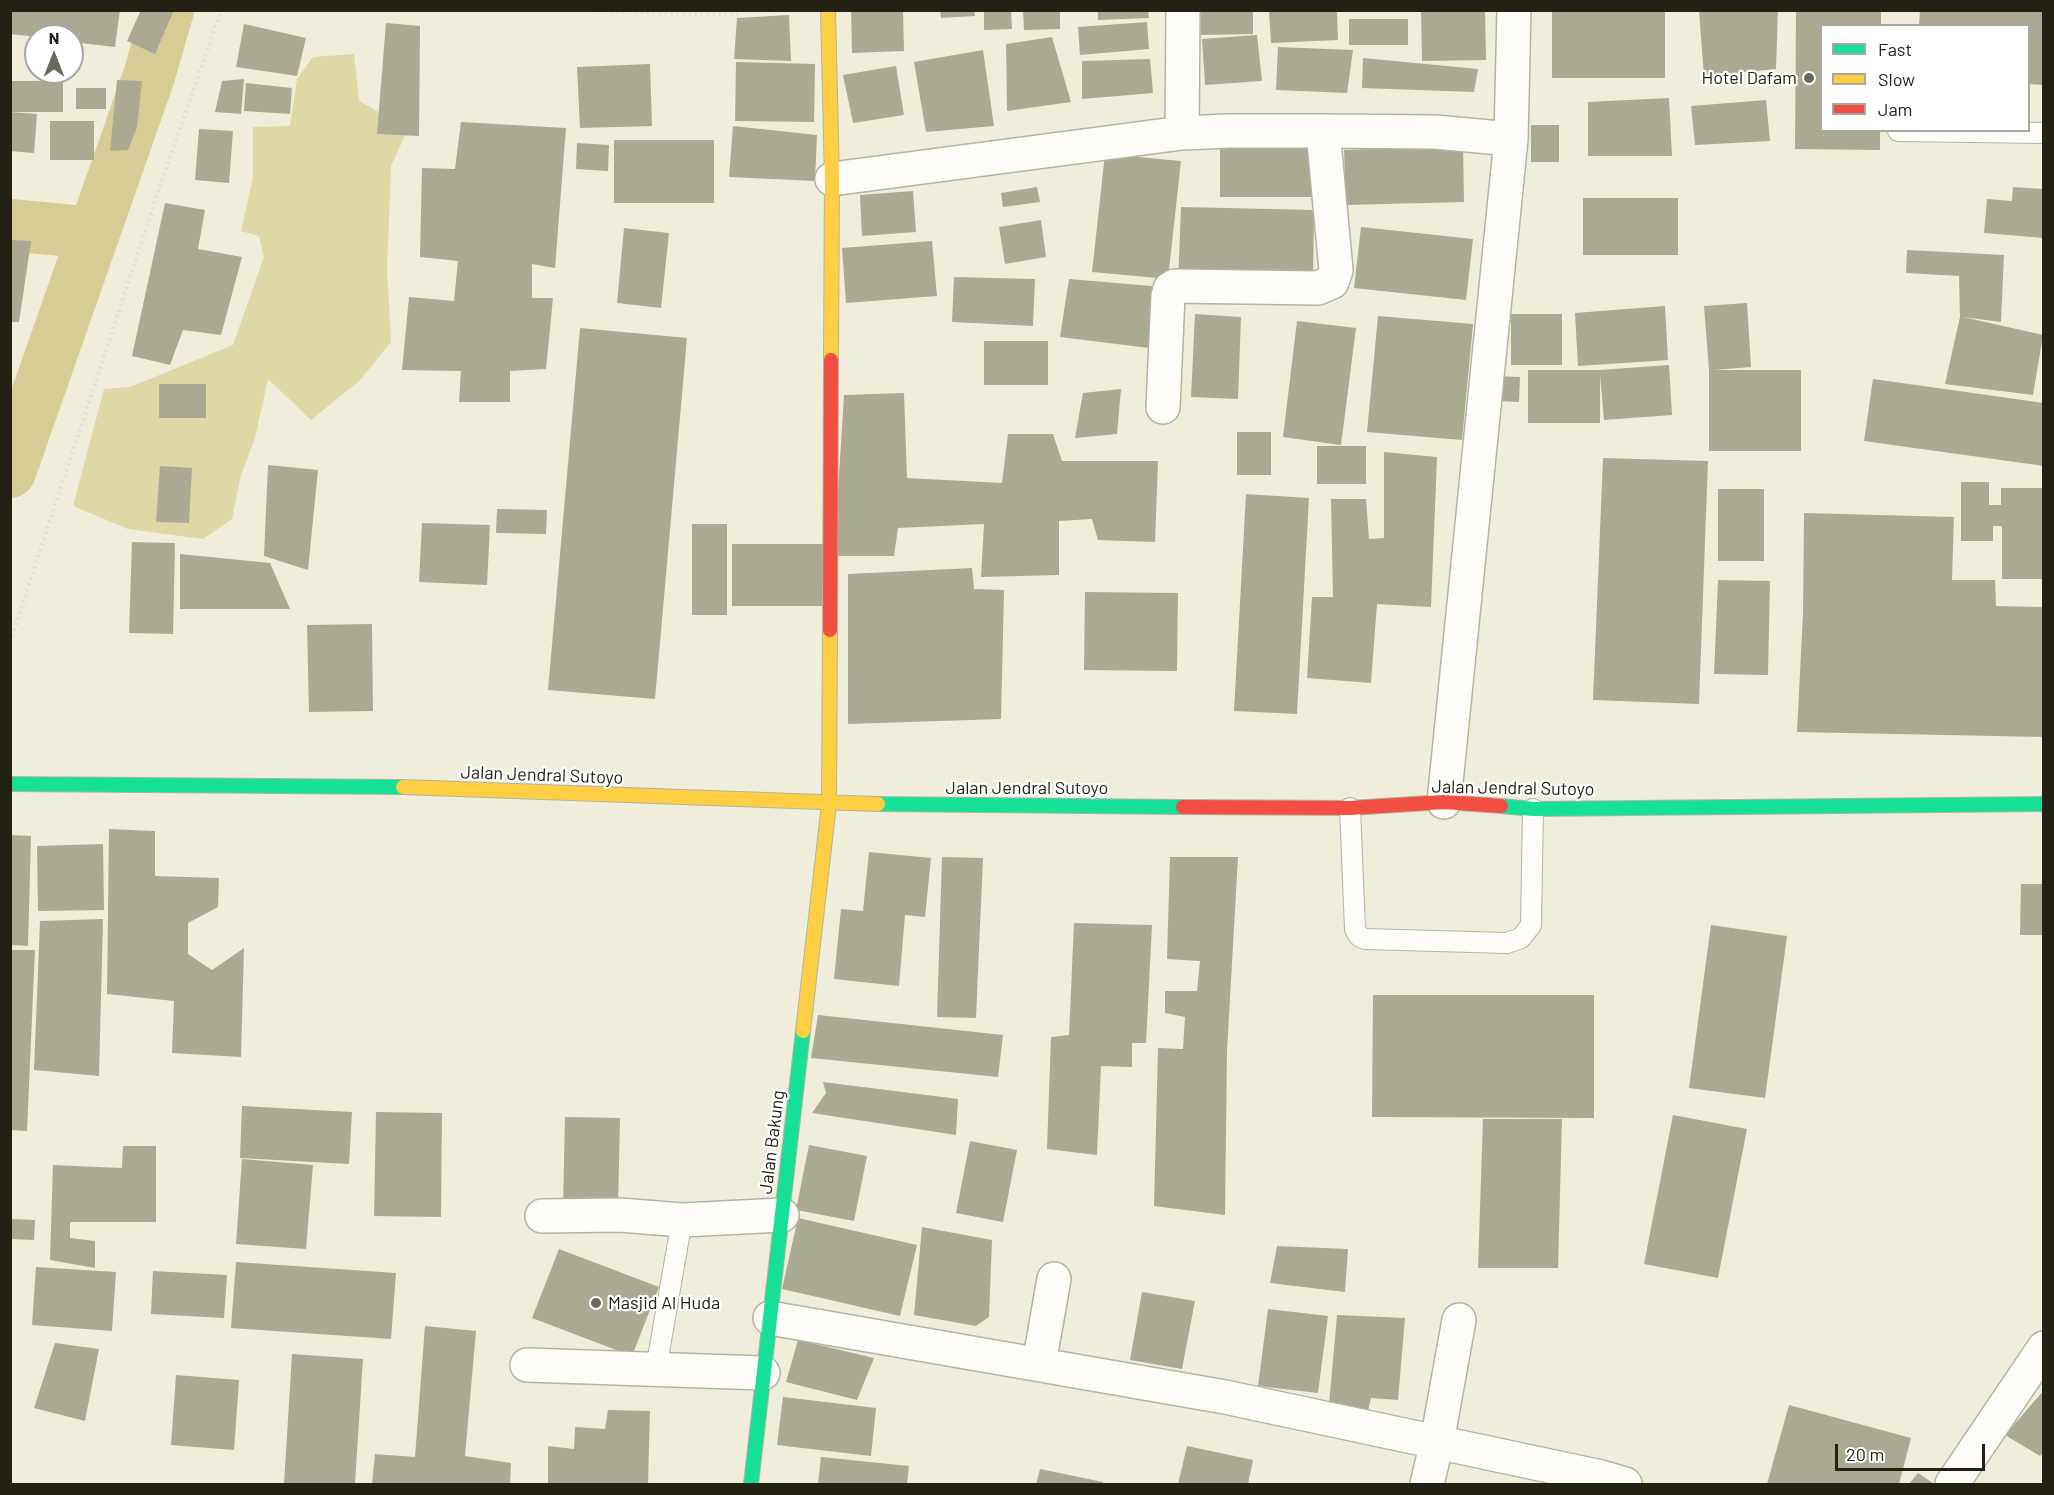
<!DOCTYPE html>
<html>
<head>
<meta charset="utf-8">
<style>
  body { margin:0 }
  #map { position:relative; width:2054px; height:1495px; overflow:hidden; background:#f0eeda; font-family:Barlow,sans-serif }
  canvas { display:block }
  .frame { position:absolute; inset:0; border:12px solid #232114; pointer-events:none }
  .legend { position:absolute; left:1820px; top:24px; width:210px; height:108px; box-sizing:border-box; background:#fff; border:2px solid #a7a6a1; margin:0; padding:8px 10px; list-style:none; font-size:18px; color:#232114 }
  .legend li { display:flex; align-items:center; gap:12px; height:30px }
  .legend b { width:30px; border:2px solid #a7a6a1 }
  .north { position:absolute; left:24px; top:24px; width:60px; height:60px; box-sizing:border-box; background:#fff; border:2px solid #a7a6a1; border-radius:50%; rotate:0deg; font-size:16px; font-weight:700; line-height:24px; text-align:center; color:#232114 }
  .north::after { content:''; display:block; margin:auto; width:21px; height:27px; background:#6b6959; clip-path:polygon(50% 0,100% 100%,50% 72%,0 100%) }
  .scale { position:absolute; left:1835px; top:1444px; width:150px; height:27px; box-sizing:border-box; border:3px solid #232114; border-top:0; padding-left:8px; font-size:18px; line-height:21px; white-space:nowrap; color:#232114; -webkit-text-stroke:4px #fff; paint-order:stroke }
</style>
</head>
<body>
<div id="map">
<canvas width="2054" height="1495"></canvas>
<div class="frame"></div>
<ul class="legend">
<li><b style="height:8px;background:#16e098"></b>Fast</li>
<li><b style="height:8px;background:#ffcf43"></b>Slow</li>
<li><b style="height:8px;background:#f24e42"></b>Jam</li>
</ul>
<div class="north">N</div>
<div class="scale">20 m</div>
</div>
<script>
const c = document.querySelector('canvas').getContext('2d');
c.lineJoin = 'round';
function fillPath(path, color) { c.fillStyle = color; c.fill(path, 'evenodd'); }
const toPath = rows => new Path2D(rows.map(r => 'M' + r).join(''));
function stroke(path, color, width, dash) { c.strokeStyle = color; c.lineWidth = width; c.lineCap = dash ? 'butt' : 'round'; c.setLineDash(dash || []); c.stroke(path); }
function write(font, color, halo, rows, align = 'center') {
  c.font = font + ' Barlow,sans-serif'; c.lineWidth = 4.5; c.setLineDash([]); c.textBaseline = 'middle'; c.strokeStyle = halo; c.fillStyle = color; for (const [text, x, y, turn = 0] of rows) {
    c.save(); c.translate(x, y); c.rotate((+turn || 0) * Math.PI / 180); c.textAlign = isNaN(turn) ? turn : align; if (halo) c.strokeText(text, 0, 0); c.fillText(text, 0, 0); c.restore();
  }
}
fillPath(toPath([
  [354,54,359,101,391,119,414,116,391,166,387,269,391,342,359,381,311,420,268,379,255,438,241,475,232,519,203,539,128,529,73,506,104,389,130,387,233,345,264,257,259,236,241,231,253,178,253,127,290,126,297,79,313,57]
]), '#ded7a6');
stroke(toPath([
  [10,225,93,233],
  [10,472,149,76,168,10]
]), '#d5cd93', 52);
fillPath(toPath([
  [10,10,120,10,115,47,72,42,72,36,36,37,10,34],
  [141,10,174,10,155,54,127,41],
  [851,10,903,10,904,51,852,53],
  [940,10,974,10,975,16,941,18],
  [984,10,1011,10,1012,29,984,30],
  [1023,10,1060,10,1060,29,1024,30],
  [1098,10,1148,10,1149,18,1098,20],
  [1201,10,1253,10,1253,34,1201,35],
  [1269,10,1337,10,1338,40,1271,43],
  [1421,10,1485,10,1486,60,1422,61],
  [1552,10,1665,10,1665,78,1552,78],
  [1699,10,1778,10,1776,69,1704,76],
  [1796,10,1881,10,1881,26,1822,26,1822,130,1880,130,1880,150,1795,149],
  [1920,10,2044,10,2044,85,2028,84,2028,26,1919,26],
  [789,15,791,61,734,59,737,18],
  [1349,19,1408,19,1408,45,1349,45],
  [1147,22,1149,49,1080,55,1078,27],
  [386,23,420,26,419,136,377,134],
  [244,24,306,38,297,76,236,67],
  [1257,35,1262,81,1205,85,1202,39],
  [1052,37,1071,102,1007,111,1006,44],
  [1278,47,1353,50,1347,93,1276,90],
  [983,50,994,126,926,132,914,62],
  [1363,58,1478,69,1474,92,1362,88],
  [1150,59,1153,93,1082,99,1082,61],
  [736,62,815,64,814,122,735,121],
  [650,64,652,126,580,128,577,67],
  [896,66,904,115,853,123,843,75],
  [244,79,241,114,215,112,222,81],
  [117,80,142,81,137,127,128,150,110,151],
  [10,81,63,81,63,112,10,112],
  [246,83,292,88,290,114,244,111],
  [76,88,106,88,106,109,76,109],
  [1669,98,1672,156,1588,156,1588,102],
  [1766,100,1770,141,1695,145,1691,106],
  [10,112,37,114,34,153,10,151],
  [50,121,94,121,94,160,50,160],
  [461,122,566,128,555,268,532,264,532,298,553,298,546,369,510,371,510,402,459,402,461,371,402,370,409,297,454,301,458,261,420,257,422,168,455,169],
  [1531,125,1559,125,1559,162,1531,162],
  [733,126,817,135,815,181,729,177],
  [199,129,233,131,229,183,195,180],
  [614,140,714,140,714,203,614,203],
  [577,143,609,145,608,171,576,169],
  [1463,145,1464,202,1346,205,1344,150],
  [1220,146,1317,146,1317,197,1220,197],
  [1105,154,1181,161,1168,279,1092,272],
  [1037,187,1040,202,1003,207,1001,193],
  [2013,187,2044,189,2044,238,1984,233,1987,199,2012,201],
  [913,191,916,232,862,236,860,195],
  [1583,198,1678,198,1678,255,1583,255],
  [165,203,205,210,198,249,242,257,221,335,183,330,170,365,132,356],
  [1181,207,1314,210,1313,286,1178,283],
  [1041,220,1046,257,1005,264,999,227],
  [1361,227,1473,239,1466,300,1354,288],
  [624,228,669,233,661,308,617,303],
  [10,240,31,241,19,322,10,322],
  [932,241,937,296,846,303,842,248],
  [1907,250,2004,255,2001,322,1963,317,2043,335,2033,395,1945,384,1960,317,1959,276,1906,273],
  [954,277,1035,279,1033,326,952,322],
  [1069,279,1163,287,1157,349,1060,337],
  [1747,303,1751,367,1714,370,1801,370,1801,451,1709,451,1709,370,1704,306],
  [1665,306,1668,360,1578,366,1575,313],
  [1195,314,1241,317,1238,399,1191,397],
  [1511,314,1562,314,1562,365,1511,365],
  [1378,316,1473,324,1462,440,1367,432],
  [1297,321,1356,328,1341,445,1283,437],
  [580,328,687,338,655,699,548,690],
  [984,341,1048,341,1048,385,984,385],
  [1669,365,1672,415,1604,420,1600,374,1600,423,1528,423,1528,370,1600,370],
  [1495,376,1520,377,1519,402,1494,401],
  [1873,379,2044,403,2044,466,1864,441],
  [159,384,206,384,206,418,159,418],
  [1121,389,1117,434,1075,438,1083,393],
  [904,393,907,478,1002,483,1008,434,1053,434,1062,461,1158,461,1155,542,1098,540,1092,519,1059,521,1059,575,981,577,984,524,898,528,894,556,834,556,844,395],
  [1237,432,1271,432,1271,475,1237,475],
  [1317,446,1366,446,1366,484,1317,484],
  [1384,452,1437,457,1431,607,1377,604,1371,683,1307,678,1312,597,1333,597,1331,499,1366,499,1369,539,1384,538],
  [1603,458,1708,461,1699,704,1593,700],
  [268,465,318,470,308,570,264,556],
  [160,466,192,468,189,523,156,522],
  [1961,482,1989,482,1989,505,2001,505,2001,488,2044,488,2044,579,2002,579,2002,526,1993,526,1993,541,1961,541],
  [1718,489,1764,489,1764,561,1718,561],
  [1246,494,1309,498,1297,714,1234,711],
  [497,509,547,510,546,534,496,533],
  [1804,513,1954,517,1952,580,1995,580,1996,606,2044,607,2044,737,1797,732,1803,613],
  [422,523,490,525,487,585,419,582],
  [692,524,727,524,727,615,692,615],
  [132,542,175,543,173,634,129,633],
  [732,544,823,544,823,606,732,606],
  [180,554,270,563,290,609,180,609],
  [972,568,974,589,1004,590,1001,719,848,724,848,574],
  [1718,580,1770,581,1768,675,1714,674],
  [1085,592,1178,593,1177,671,1084,670],
  [372,624,373,711,309,712,307,625],
  [109,829,155,831,155,876,219,878,218,907,188,923,188,954,212,970,244,948,241,1057,172,1053,174,1001,107,994],
  [10,835,31,836,28,946,10,945],
  [103,844,104,910,38,911,37,846],
  [869,852,931,858,925,917,905,915,899,986,834,979,841,909,863,911],
  [942,857,983,858,976,1018,937,1017],
  [1170,857,1238,857,1227,1051,1225,1215,1154,1206,1158,1048,1183,1049,1185,1017,1165,1013,1165,991,1197,991,1200,961,1167,959],
  [2021,884,2044,884,2044,935,2020,935],
  [103,919,99,1076,34,1070,40,921],
  [1074,923,1152,925,1146,1043,1132,1043,1132,1067,1101,1066,1097,1155,1047,1149,1051,1037,1069,1035],
  [1711,925,1787,936,1765,1098,1689,1088],
  [10,950,35,950,27,1131,10,1130],
  [1373,995,1594,995,1594,1118,1372,1117],
  [818,1015,1003,1035,998,1077,811,1058],
  [823,1082,958,1099,956,1135,812,1113,826,1093],
  [242,1106,352,1112,349,1164,240,1158],
  [376,1112,442,1113,441,1217,374,1216],
  [1673,1115,1747,1129,1718,1278,1644,1264],
  [565,1117,620,1118,618,1207,563,1206],
  [1483,1119,1562,1119,1558,1268,1478,1268],
  [970,1141,1017,1150,1003,1222,956,1213],
  [809,1145,867,1156,854,1221,796,1210],
  [123,1146,156,1146,156,1222,70,1222,70,1238,95,1241,95,1268,50,1260,53,1165,122,1168],
  [242,1159,313,1165,306,1249,236,1244],
  [798,1218,917,1245,900,1316,782,1289],
  [10,1219,35,1220,34,1240,10,1239],
  [922,1227,992,1240,989,1317,976,1326,914,1315],
  [1277,1246,1348,1249,1345,1292,1270,1283],
  [559,1249,659,1287,632,1356,532,1318],
  [236,1262,396,1273,391,1339,231,1328],
  [36,1267,116,1272,112,1331,32,1325],
  [153,1271,227,1275,224,1318,151,1314],
  [1142,1292,1195,1301,1182,1369,1130,1360],
  [1268,1309,1328,1316,1318,1393,1258,1386],
  [1337,1315,1405,1318,1398,1400,1371,1398,1368,1411,1329,1405],
  [425,1326,476,1331,465,1456,511,1463,510,1484,372,1484,375,1454,415,1457],
  [798,1340,874,1358,857,1400,786,1382],
  [55,1343,99,1349,85,1421,34,1408],
  [292,1354,363,1359,355,1484,284,1484],
  [176,1375,239,1380,234,1450,171,1445],
  [2044,1390,2044,1452,2040,1456,2005,1435],
  [783,1397,876,1408,871,1456,777,1445],
  [1789,1405,1911,1438,1899,1484,1767,1484],
  [608,1410,650,1411,648,1484,548,1484,548,1446,574,1449,575,1427,605,1429],
  [1187,1446,1253,1460,1248,1484,1178,1484],
  [821,1457,909,1466,907,1484,818,1484],
  [1040,1469,1103,1482,1103,1484,1036,1484],
  [1918,1473,1934,1484,1909,1484]
]), '#aca992');
const lane = toPath([
  [1898,131,2044,133],
  [1350,808,1355,929,1359,936,1365,939,1507,943,1521,938,1531,925,1533,809],
  [656,1369,682,1220]
]);
const street = toPath([
  [1182,133,1183,10],
  [832,179,1182,133,1229,131,1323,131],
  [1163,407,1168,296,1170,289,1175,286,1318,288,1332,282,1336,270,1323,131,1435,132,1511,139],
  [1444,802,1511,139,1514,10],
  [542,1216,620,1215,682,1220,782,1215],
  [770,1318,1225,1397,1601,1477,1625,1484],
  [1039,1364,1054,1279],
  [527,1365,763,1373],
  [1427,1484,1437,1442,1459,1320],
  [1952,1484,2044,1348]
]);
const fast = toPath([
  [10,784,403,787],
  [878,804,1183,807],
  [1501,806,1533,809,2044,804],
  [751,1484,803,1031]
]);
const slow = toPath([
  [828,10,832,179,831,360],
  [403,787,878,804],
  [803,1031,829,804,830,630]
]);
const jam = toPath([
  [830,630,831,360],
  [1183,807,1350,808,1444,802,1501,806]
]);
stroke(lane, '#b4b2a2', 22);
stroke(street, '#b4b2a2', 36);
stroke(fast, '#b4b2a2', 16);
stroke(slow, '#b4b2a2', 16);
stroke(jam, '#b4b2a2', 16);
stroke(toPath([
  [557,10,732,15,741,13,743,10],
  [10,642,156,198,221,10]
]), '#dcdbd5', 4, [1.5, 4.5]);
stroke(lane, '#fdfcf9', 20);
stroke(street, '#fdfcf9', 33);
stroke(fast, '#16e098', 14);
stroke(slow, '#ffcf43', 14);
stroke(jam, '#f24e42', 14);
for (const [x, y, r, color] of [
  [1809,78,6,"#6b6959"],
  [596,1303,6,"#6b6959"]
]) { const dot = new Path2D(); dot.arc(x, y, r, 0, 2 * Math.PI); c.fillStyle = color; c.fill(dot); stroke(dot, '#fff', 2); }
write('18px', '#232114', '#fff', [
  ["Hotel Dafam",1797,78],
  ["Masjid Al Huda",608,1303,"left"]
], 'right');
write('18px', '#232114', '#fff', [
  ["Jalan Jendral Sutoyo",542,775,2],
  ["Jalan Jendral Sutoyo",1027,788],
  ["Jalan Jendral Sutoyo",1513,788,1],
  ["Jalan Bakung",772,1142,-83]
]);
</script>
</body>
</html>
